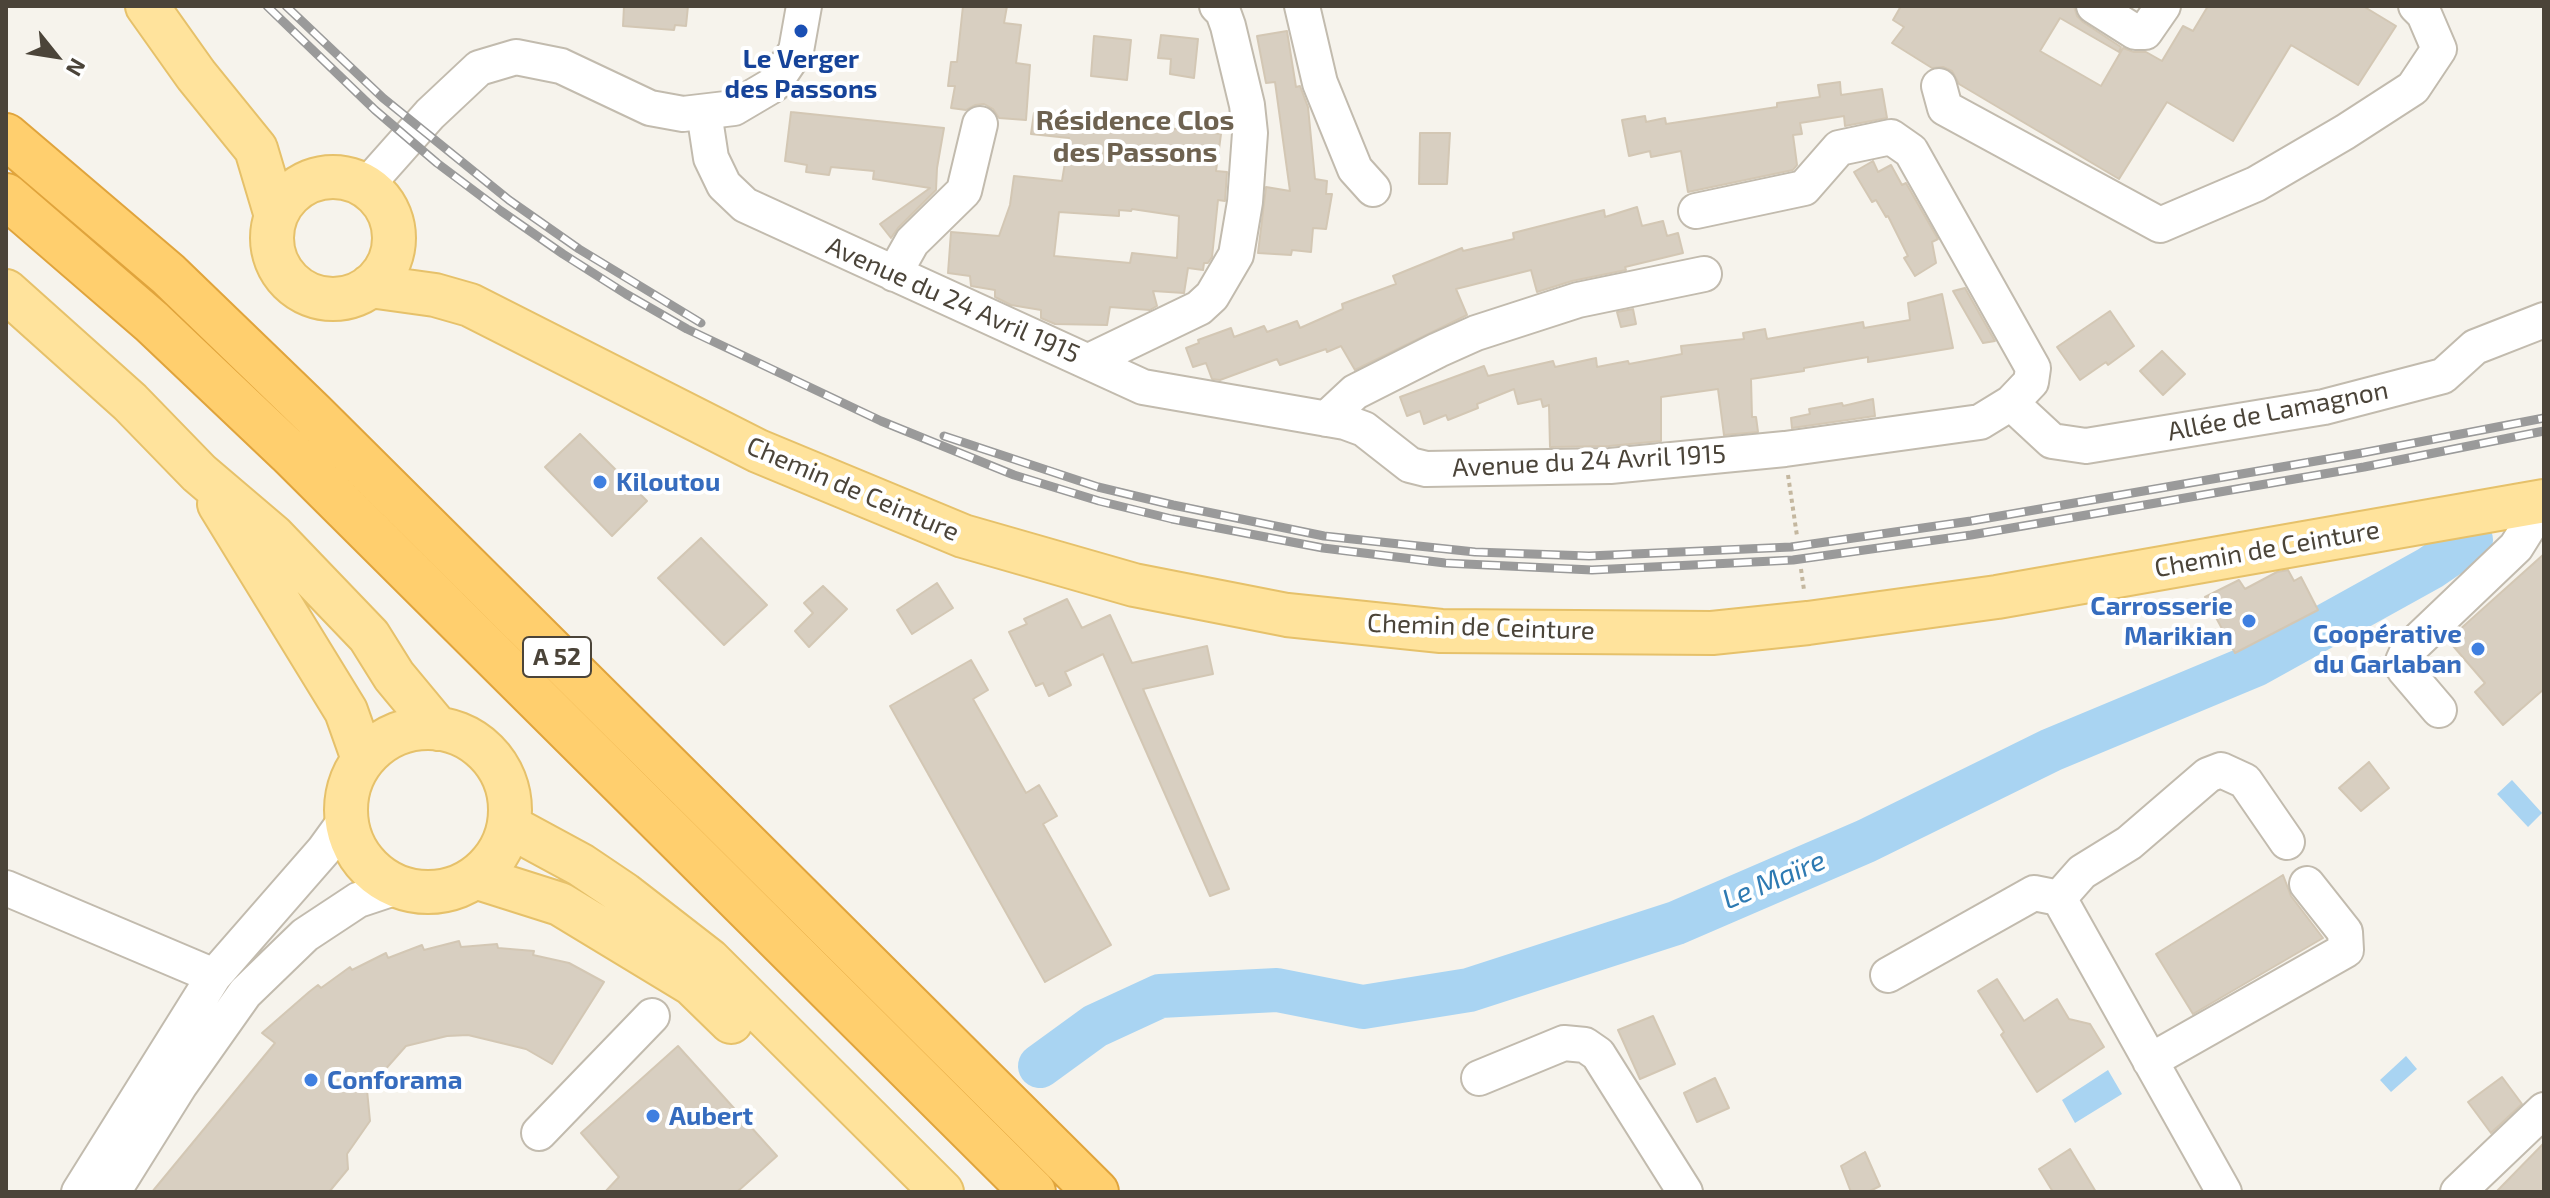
<!DOCTYPE html>
<html>
<head>
<meta charset="utf-8">
<style>
  body { margin:0 }
  #map { position:relative; width:2550px; height:1198px; overflow:hidden; background:#f6f3ec; font-family:"Exo 2",sans-serif }
  canvas { display:block }
  .frame { position:absolute; inset:0; border:8px solid #4b4439; pointer-events:none }
  .north { position:absolute; left:16px; top:16px; width:80px; height:80px; -webkit-text-stroke:6px #fff; paint-order:stroke; rotate:120deg; font-size:22px; font-weight:700; line-height:32px; text-align:center; color:#4b4439 }
  .north::after { content:''; display:block; margin:auto; width:28px; height:36px; background:#4b4439; clip-path:polygon(50% 0,100% 100%,50% 72%,0 100%) }
</style>
</head>
<body>
<div id="map">
<canvas width="2550" height="1198"></canvas>
<div class="frame"></div>
<div class="north">N</div>
</div>
<script>
const c = document.querySelector('canvas').getContext('2d');
c.lineJoin = 'round';
function fillPath(path, color) { c.fillStyle = color; c.fill(path, 'evenodd'); }
const toPath = rows => new Path2D(rows.map(r => 'M' + r).join(''));
function stroke(path, color, width, dash) { c.strokeStyle = color; c.lineWidth = width; c.lineCap = dash ? 'butt' : 'round'; c.setLineDash(dash || []); c.stroke(path); }
function write(font, color, halo, rows, align = 'center') {
  c.font = font + ' "Exo 2",sans-serif'; c.lineWidth = 8; c.setLineDash([]); c.textBaseline = 'middle'; c.strokeStyle = halo; c.fillStyle = color; for (const [text, x, y, turn = 0] of rows) {
    c.save(); c.translate(x, y); c.rotate((+turn || 0) * Math.PI / 180); c.textAlign = isNaN(turn) ? turn : align; if (halo) c.strokeText(text, 0, 0); c.fillText(text, 0, 0); c.restore();
  }
}
fillPath(toPath([
  [2512,780,2542,813,2528,827,2497,794],
  [2406,1056,2417,1069,2391,1092,2380,1080],
  [2108,1070,2122,1094,2075,1123,2062,1100]
]), '#a9d4f2');
stroke(toPath([
  [1040,1066,1095,1026,1160,996,1277,990,1363,1007,1469,990,1676,923,1866,841,2051,750,2255,665,2430,568,2471,540]
]), '#a9d4f2', 44);
const building = toPath([
  [624,6,688,6,686,26,675,25,674,30,623,26,624,6],
  [963,6,1007,6,1004,23,1021,25,1016,63,1030,65,1026,120,999,118,993,109,984,104,975,105,966,110,951,108,955,86,948,86,951,62,957,62,963,6],
  [1901,6,2074,6,2077,16,2083,22,2121,47,2119,52,2060,18,2040,51,2101,86,2123,48,2134,52,2146,52,2162,61,2183,26,2193,31,2208,6,2363,6,2396,26,2358,85,2291,45,2233,141,2167,102,2119,179,1959,84,1952,71,1943,67,1932,68,1892,43,1904,27,1893,20,1901,6],
  [1287,31,1296,87,1300,86,1308,107,1315,179,1327,181,1326,194,1332,194,1326,229,1313,228,1311,252,1292,250,1291,255,1258,253,1266,187,1290,191,1275,82,1266,83,1257,36,1287,31],
  [1161,35,1198,39,1194,78,1170,74,1171,59,1158,58,1161,35],
  [1094,36,1131,40,1127,80,1091,76,1094,36],
  [1840,82,1841,95,1882,89,1887,118,1845,126,1844,116,1800,123,1802,134,1793,135,1797,165,1793,170,1688,192,1681,151,1651,157,1650,151,1629,156,1622,120,1645,116,1646,122,1665,118,1666,124,1777,107,1777,103,1820,97,1818,85,1840,82],
  [791,112,944,128,937,168,936,190,898,228,891,238,880,224,930,188,873,179,874,171,831,167,829,175,806,172,807,165,785,161,791,112],
  [1034,113,1221,134,1216,171,1227,172,1225,201,1218,200,1212,257,1208,263,1204,263,1203,270,1188,268,1184,293,1153,291,1157,306,1150,310,1110,307,1107,325,1055,324,1041,318,1041,310,1011,305,995,297,995,290,971,286,970,276,948,273,951,232,999,236,1010,205,1014,176,1062,181,1069,138,1031,134,1034,113],
  [1132,209,1179,216,1177,258,1132,253,1130,263,1054,256,1059,212,1119,216,1119,210,1131,211,1132,209],
  [1420,133,1450,133,1447,184,1419,184,1420,133],
  [1873,161,1878,172,1891,165,1902,185,1906,183,1938,239,1932,242,1936,263,1915,276,1904,258,1908,256,1888,216,1886,217,1876,200,1872,202,1854,172,1873,161],
  [1637,207,1642,226,1663,221,1667,236,1678,233,1683,253,1625,267,1626,270,1572,281,1537,292,1531,270,1456,289,1467,315,1355,370,1341,346,1327,352,1326,349,1280,365,1277,359,1220,380,1212,379,1206,363,1193,367,1186,348,1199,343,1198,340,1231,328,1234,337,1264,326,1267,332,1297,321,1300,328,1343,309,1342,304,1396,284,1393,276,1462,248,1463,251,1514,239,1513,233,1604,210,1605,217,1637,207],
  [1965,288,1995,341,1983,343,1953,291,1965,288],
  [1942,294,1953,348,1868,362,1868,357,1804,368,1804,371,1751,379,1752,417,1756,417,1758,432,1724,435,1718,389,1661,397,1661,441,1609,446,1550,447,1549,405,1543,407,1541,399,1518,404,1514,389,1477,404,1478,408,1448,420,1446,415,1424,424,1420,411,1407,416,1400,397,1484,366,1488,376,1553,361,1555,367,1596,358,1597,367,1628,361,1629,364,1682,354,1681,346,1744,339,1743,333,1765,329,1767,339,1863,322,1864,328,1910,320,1908,303,1942,294],
  [1633,309,1636,324,1621,327,1617,312,1633,309],
  [2110,311,2134,346,2108,365,2106,362,2080,380,2057,347,2110,311],
  [2162,351,2185,374,2163,395,2140,371,2162,351],
  [1873,399,1875,416,1792,428,1791,418,1810,414,1809,409,1842,403,1843,406,1873,399],
  [580,434,647,501,612,536,545,467,580,434],
  [701,538,767,605,724,645,658,578,701,538],
  [2544,554,2544,689,2503,725,2475,692,2485,683,2448,640,2544,554],
  [2288,570,2294,581,2301,577,2318,610,2235,653,2205,597,2239,580,2245,589,2277,572,2288,570],
  [937,583,953,608,912,634,897,610,937,583],
  [823,586,847,609,809,647,795,631,813,613,804,603,823,586],
  [1067,599,1082,628,1110,615,1132,663,1207,646,1213,674,1143,689,1229,889,1210,896,1103,654,1065,672,1071,685,1049,696,1043,683,1036,686,1009,632,1027,624,1024,619,1067,599],
  [971,660,988,690,973,699,1026,793,1039,785,1057,816,1043,824,1111,945,1045,982,890,706,971,660],
  [2369,762,2389,788,2361,811,2339,788,2369,762],
  [2283,875,2291,896,2323,938,2193,1014,2156,954,2283,875],
  [459,941,461,947,497,944,498,948,534,951,533,955,569,963,604,982,552,1064,526,1049,468,1035,447,1036,406,1046,367,1090,370,1121,347,1154,348,1169,329,1192,152,1192,275,1043,262,1033,309,992,318,985,321,988,350,967,352,970,386,953,388,958,422,945,424,950,459,941],
  [1997,979,2024,1021,2057,999,2069,1019,2090,1024,2104,1047,2037,1092,2001,1035,2004,1032,1978,991,1997,979],
  [1653,1016,1675,1064,1640,1079,1618,1030,1653,1016],
  [678,1046,777,1156,737,1192,605,1192,619,1177,581,1133,678,1046],
  [2502,1077,2522,1104,2491,1133,2468,1102,2502,1077],
  [1715,1078,1729,1108,1697,1122,1684,1093,1715,1078],
  [2544,1143,2544,1192,2496,1192,2544,1143],
  [2070,1149,2096,1192,2053,1192,2039,1169,2070,1149],
  [1865,1152,1880,1186,1868,1192,1851,1192,1841,1166,1865,1152]
]);
fillPath(building, '#d8cfc1');
stroke(building, '#d3c7b4', 2);
const minor = toPath([
  [1302,6,1320,83,1355,169,1373,189],
  [2094,6,2135,32,2145,32,2163,6],
  [1939,86,1945,108,2160,225,2256,184,2345,132,2413,88,2439,49,2424,14,2416,6],
  [704,112,711,158,724,185,745,205,1143,387,1345,422,1364,429,1410,465,1426,469,1610,466,1785,449,1980,422,2011,403,2031,382,2033,368,1911,151,1891,137,1839,148,1804,188,1696,211],
  [366,186,430,114,479,68,516,57,561,66,650,108,683,114,734,108,773,85,796,51,804,6],
  [894,274,912,242,964,191,980,124],
  [1089,361,1199,308,1212,296,1236,255,1245,202,1250,133,1247,105,1228,26,1223,12,1217,6],
  [2011,403,2052,441,2086,446,2324,407,2443,376,2475,347,2544,320],
  [1326,419,1355,392,1438,350,1476,333,1578,300,1704,274],
  [2439,710,2404,669,2403,661,2408,650,2516,547,2531,523,2537,501],
  [6,888,214,976],
  [2059,898,2082,872,2129,843,2208,775,2221,770,2245,781,2287,842],
  [1888,975,2034,893,2059,898,2224,1192],
  [2150,1061,2346,950,2345,932,2307,884],
  [1479,1078,1564,1043,1585,1045,1598,1054,1685,1192],
  [539,1133,652,1016],
  [79,1192,214,976,324,850,345,821],
  [113,1192,180,1085,245,993,305,935,358,900,397,887],
  [2458,1192,2544,1110]
]);
const major = toPath([
  [147,6,196,75,256,149,276,216],
  '272 238a61 61 0 1 1 122 0a61 61 0 1 1-122 0Z',
  [370,286,435,295,470,305,758,451,963,536,1134,585,1287,615,1441,631,1712,633,1808,623,1997,597,2544,501],
  [6,291,130,402,199,473,273,536,369,636,394,676,438,729],
  [219,504,346,711,363,759],
  '346 810a82 82 0 1 1 164 0a82 82 0 1 1-164 0Z',
  [509,826,581,865,624,894,709,960,942,1192],
  [478,878,560,904,692,984,731,1022]
]);
const highway = toPath([
  [6,136,168,274,313,414,1096,1192],
  [6,196,152,322,289,452,1033,1192]
]);
stroke(minor, '#c2bbae', 38);
stroke(major, '#e6c16a', 46);
stroke(highway, '#e0a43c', 48);
stroke(toPath([
  [1788,475,1797,536],
  [1801,569,1804,590]
]), '#c4b79f', 4, [4, 4]);
stroke(minor, '#fff', 34);
stroke(major, '#ffe39c', 42);
stroke(highway, '#ffcf6e', 44);
const rail = toPath([
  [267,6,375,110,437,163,501,211,563,254,626,294,687,329,881,421,1014,475,1099,501,1172,519,1323,548,1445,563,1592,570,1793,560,1971,535,2364,467,2544,431],
  [286,6,383,98,509,200,579,249,701,323],
  [944,436,1098,487,1173,505,1324,536,1475,552,1589,556,1791,547,1971,521,2362,453,2544,418]
]);
stroke(rail, '#9a9a9a', 9);
stroke(rail, '#fff', 6, [18]);
for (const [x, y, r, color] of [
  [801,31,8,"#1a4fb4"],
  [600,482,8,"#3f7fe0"],
  [2249,621,8,"#3f7fe0"],
  [2478,649,8,"#3f7fe0"],
  [311,1080,8,"#3f7fe0"],
  [653,1116,8,"#3f7fe0"]
]) { const dot = new Path2D(); dot.arc(x, y, r, 0, 2 * Math.PI); c.fillStyle = color; c.fill(dot); stroke(dot, '#fff', 3); }
for (const [x, y, w] of [
  [557,657,68]
]) { const box = new Path2D(); box.roundRect(x - w / 2, y - 20, w, 40, 6); c.fillStyle = '#fff'; c.fill(box); stroke(box, '#4b4439', 2); }
write('bold 24px', '#4b4439', null, [
  ["A 52",557,657]
]);
write('bold 26px', '#164399', '#fff', [
  ["Le Verger",801,59],
  ["des Passons",801,89]
]);
write('26px', '#4b4439', '#fff', [
  ["Avenue du 24 Avril 1915",953,300,24],
  ["Allée de Lamagnon",2278,411,-11],
  ["Avenue du 24 Avril 1915",1589,461,-3],
  ["Chemin de Ceinture",853,489,23],
  ["Chemin de Ceinture",2267,549,-10],
  ["Chemin de Ceinture",1481,627,2]
]);
write('bold 26px', '#366cbe', '#fff', [
  ["Kiloutou",616,482],
  ["Carrosserie",2233,606,"right"],
  ["Marikian",2233,636,"right"],
  ["Coopérative",2462,634,"right"],
  ["du Garlaban",2462,664,"right"],
  ["Conforama",327,1080],
  ["Aubert",669,1116]
], 'left');
write('bold 28px', '#6e6250', '#fff', [
  ["Résidence Clos",1135,121],
  ["des Passons",1135,153]
]);
write('italic 28px', '#2e7ab2', '#fff', [
  ["Le Maïre",1774,880,-23]
]);
</script>
</body>
</html>
